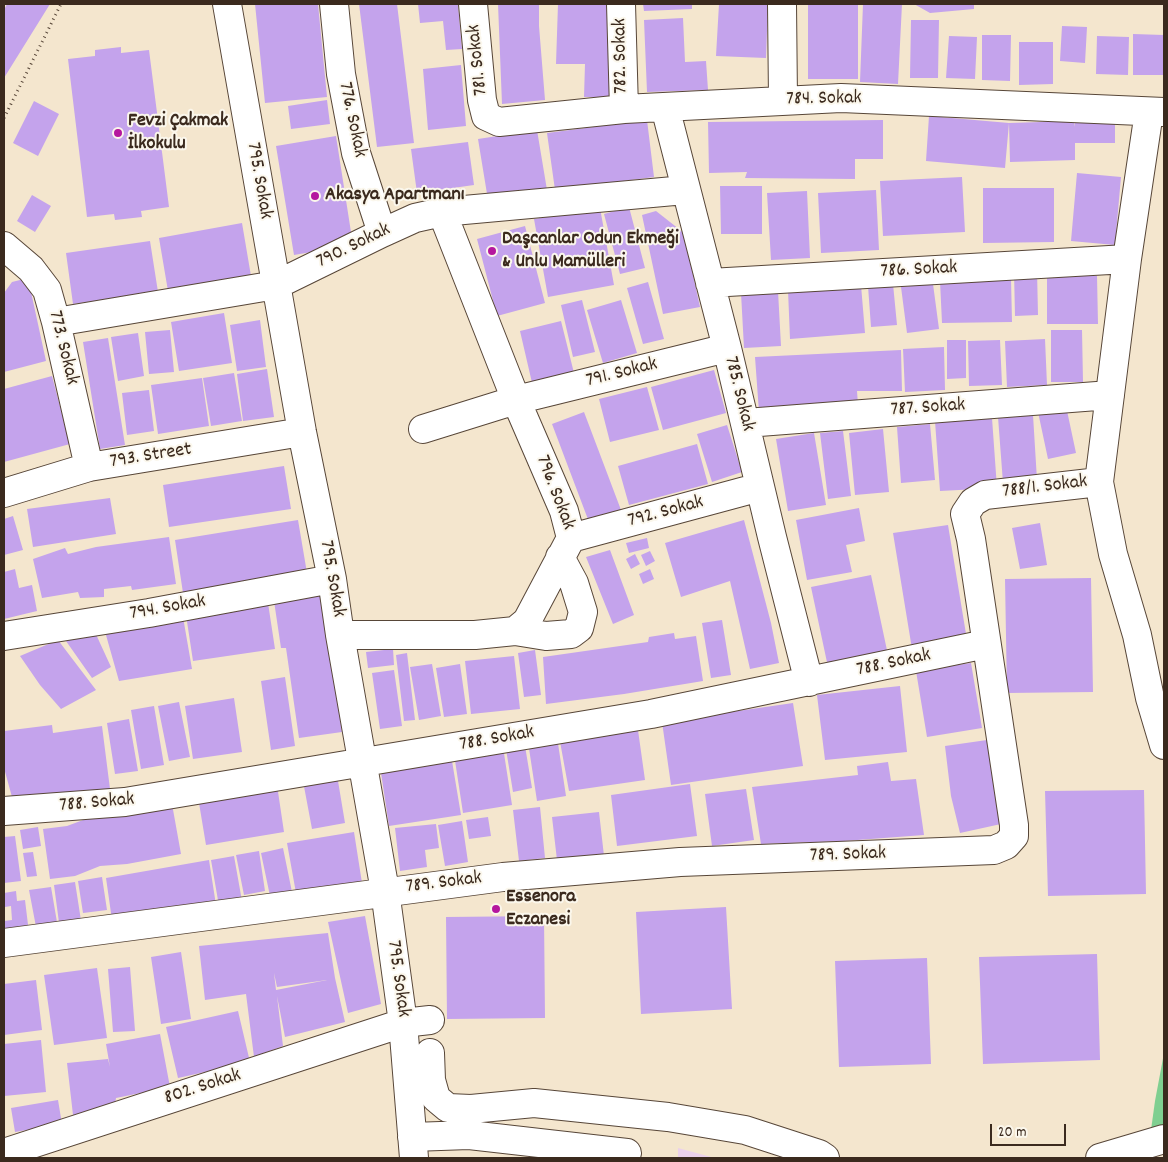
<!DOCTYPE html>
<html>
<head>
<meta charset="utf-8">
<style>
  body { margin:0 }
  #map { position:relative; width:1168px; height:1162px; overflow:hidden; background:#f4e6ce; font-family:Dekko,sans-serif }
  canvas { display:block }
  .frame { position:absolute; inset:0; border:5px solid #3b2a1e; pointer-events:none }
  .scale { position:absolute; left:990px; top:1124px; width:76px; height:22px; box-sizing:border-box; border:2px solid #3b2a1e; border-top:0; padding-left:6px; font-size:15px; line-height:18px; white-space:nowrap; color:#3b2a1e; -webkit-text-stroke:4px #fbf7ec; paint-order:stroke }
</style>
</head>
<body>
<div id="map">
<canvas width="1168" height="1162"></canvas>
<div class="frame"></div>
<div class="scale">20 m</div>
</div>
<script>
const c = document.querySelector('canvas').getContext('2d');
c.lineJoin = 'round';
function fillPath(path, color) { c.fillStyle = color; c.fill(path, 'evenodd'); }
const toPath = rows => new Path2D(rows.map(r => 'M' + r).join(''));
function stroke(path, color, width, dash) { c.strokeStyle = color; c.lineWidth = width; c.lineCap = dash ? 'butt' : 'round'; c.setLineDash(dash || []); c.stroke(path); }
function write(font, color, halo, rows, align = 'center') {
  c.font = font + ' Dekko,sans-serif'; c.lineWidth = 4; c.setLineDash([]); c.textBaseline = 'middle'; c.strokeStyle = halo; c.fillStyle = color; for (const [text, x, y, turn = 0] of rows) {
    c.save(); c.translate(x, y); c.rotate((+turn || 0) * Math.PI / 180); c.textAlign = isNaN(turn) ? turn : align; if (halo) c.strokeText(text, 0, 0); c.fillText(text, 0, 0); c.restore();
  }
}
fillPath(toPath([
  [678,1148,715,1158,678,1158]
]), '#ebd1eb');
fillPath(toPath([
  [1164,1053,1164,1125,1151,1130,1155,1101]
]), '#7fcf90');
fillPath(toPath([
  [7,4,50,4,4,78,4,10],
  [255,4,318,4,327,97,265,103],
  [359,4,397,4,414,143,377,147],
  [418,4,458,4,462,49,446,50,443,21,420,23],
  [498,4,539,4,539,26,545,100,502,104],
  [558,4,611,4,609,97,584,97,585,64,556,64],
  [643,4,692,4,692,9,644,11],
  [719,4,768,4,766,58,716,56],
  [808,4,858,4,858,79,808,79],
  [863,4,902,4,898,84,860,82],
  [914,4,974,4,974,9,930,13],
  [683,18,685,62,706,61,708,90,647,92,644,20],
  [911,20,939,20,938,78,910,78],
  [1062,26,1087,27,1085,63,1060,61],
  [1133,34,1164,35,1164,75,1133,75],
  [982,35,1011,35,1010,81,982,80],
  [949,36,977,37,975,79,946,78],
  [1097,36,1129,37,1128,75,1096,74],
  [1019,42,1053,42,1053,84,1019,85],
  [121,47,121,53,149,50,169,207,141,211,142,217,115,220,114,214,87,217,68,59,95,56,95,50],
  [461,65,466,126,428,130,423,69],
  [327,100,330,124,291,129,288,106],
  [34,101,59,114,38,156,13,143],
  [929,116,1009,123,1005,168,926,161],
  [1075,117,1115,118,1115,143,1075,143,1075,160,1010,162,1009,123,1074,121,1075,127],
  [647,120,654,177,555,190,547,133],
  [883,120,883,159,855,159,855,179,745,178,747,172,709,173,708,122],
  [537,130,548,196,489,206,478,139],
  [336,136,353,245,294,255,276,146],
  [468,142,474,185,417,193,411,149],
  [1077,173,1121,177,1115,245,1071,241],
  [962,177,965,232,883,236,880,181],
  [720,186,762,186,762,234,721,234],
  [983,188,1054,188,1054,242,983,243],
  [876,190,879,250,821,253,818,193],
  [807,191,810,258,771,260,767,193],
  [32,195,51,206,35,232,17,221],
  [629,207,645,268,620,274,604,214],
  [600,208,614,285,548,297,534,219],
  [656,211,684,233,700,307,663,314,642,215],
  [242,223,251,276,168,291,159,238],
  [525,226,545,303,497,316,477,239],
  [150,241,158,292,73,304,66,253],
  [1037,270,1038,315,1015,316,1014,271],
  [1047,276,1097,276,1098,324,1047,324],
  [28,278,46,361,4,372,4,293,12,282],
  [1011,278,1012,322,942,323,940,281],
  [648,282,664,339,643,344,627,288],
  [893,284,897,325,871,327,868,286],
  [933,284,939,329,907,333,901,287],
  [861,285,865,333,790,339,788,290],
  [778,291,781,346,744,348,741,293],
  [582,300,595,352,573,357,561,305],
  [621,300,637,353,603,363,587,310],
  [224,313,232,363,179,371,171,322],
  [260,320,266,367,237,371,230,325],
  [561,321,575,377,533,387,520,331],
  [170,330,174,372,149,374,145,332],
  [1051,330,1082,330,1083,382,1051,382],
  [138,333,144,376,118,381,111,337],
  [108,338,125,445,100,449,83,342],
  [1045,339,1047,385,1007,387,1005,341],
  [947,340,966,340,966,378,947,379],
  [1000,340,1002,385,969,386,968,341],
  [944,347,945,390,905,392,903,349],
  [901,350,902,391,857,391,858,405,759,412,755,357],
  [267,369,274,417,243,421,237,374],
  [714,370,726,413,663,430,651,387],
  [234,373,242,421,211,426,203,378],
  [52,376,70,444,4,462,4,389],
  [202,378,209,426,158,434,151,385],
  [647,387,659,430,610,442,599,399],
  [149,390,154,431,127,435,122,393],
  [1066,406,1076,453,1048,459,1038,412],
  [584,412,621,510,589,522,552,424],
  [1033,415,1037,480,1003,483,998,417],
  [992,418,997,488,940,491,935,421],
  [930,424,935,480,901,483,897,427],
  [727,425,742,472,712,482,697,434],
  [883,429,889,492,855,495,849,433],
  [843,431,851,496,828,499,820,433],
  [814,433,826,505,788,511,776,439],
  [697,444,708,484,629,505,618,466],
  [284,466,291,509,169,527,163,485],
  [110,498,116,534,33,547,27,509],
  [859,508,865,541,846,545,852,572,807,580,796,520],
  [13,516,23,550,4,555,4,519],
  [298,520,307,573,183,593,175,540],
  [744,520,771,623,779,663,750,669,730,581,681,597,665,543],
  [1040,523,1047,565,1020,569,1012,528],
  [948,525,967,640,912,649,893,533],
  [169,537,176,584,132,590,131,586,104,589,104,597,80,598,78,592,42,598,33,559,65,548,68,554,96,547],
  [647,538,649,548,629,553,626,543],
  [610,550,634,615,613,624,586,557],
  [650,551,655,561,646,566,641,555],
  [635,554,640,564,631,569,626,559],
  [15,569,19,588,32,585,37,611,4,619,4,572],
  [650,569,654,579,643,584,639,574],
  [871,575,888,655,828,667,811,587],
  [1091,578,1093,692,1007,693,1005,579],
  [322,594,342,732,299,738,286,648,281,648,274,601],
  [268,603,275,649,193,661,186,615],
  [183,617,192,669,119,681,104,628],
  [722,620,731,675,711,678,702,623],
  [94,630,111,667,92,678,66,641],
  [674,633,675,639,696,636,703,681,624,694,546,704,543,657,648,642,649,637],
  [58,640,96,690,61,709,40,685,20,656],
  [393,649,394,665,368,668,366,652],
  [535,650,541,695,524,697,518,653],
  [407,653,415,720,404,721,396,655],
  [514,656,520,709,471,714,465,661],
  [971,663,982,728,927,737,916,671],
  [432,664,441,716,419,720,410,667],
  [460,664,467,714,444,717,436,668],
  [394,670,402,726,380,729,372,673],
  [285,677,295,746,271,750,261,681],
  [900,686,907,752,825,760,817,695],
  [234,698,242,752,193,759,185,706],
  [179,702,190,757,169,761,158,706],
  [793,703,803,766,671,785,662,722],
  [154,706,164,765,141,769,131,710],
  [129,719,138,771,115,774,107,723],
  [637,723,645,780,569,791,559,736],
  [52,725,53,733,102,726,110,789,61,794,12,797,4,768,4,731],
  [557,737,566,796,537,801,528,742],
  [524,740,532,788,513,792,505,743],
  [987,740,1001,824,960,833,951,796,945,746],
  [503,747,512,805,463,813,454,754],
  [451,755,461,815,389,826,380,766],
  [888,762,891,781,916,779,924,835,844,841,761,844,752,787,858,775,857,766],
  [337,775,345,823,312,829,303,781],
  [690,784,697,836,617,846,611,795],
  [277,785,284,832,206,845,198,797],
  [746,789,754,840,712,846,705,794],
  [1144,790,1146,894,1048,896,1045,791],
  [172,804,181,854,127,864,100,866,75,876,50,879,43,829,67,826,94,816],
  [540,807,545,858,519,861,513,810],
  [599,812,604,856,557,860,552,817],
  [488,817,491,836,469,839,466,820],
  [462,821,468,862,445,866,438,825],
  [436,824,439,848,425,850,427,867,400,871,395,828],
  [38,827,41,846,23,849,20,830],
  [354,832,362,883,296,893,287,843],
  [15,836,21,881,4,883,4,837],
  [283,848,292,892,270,896,261,853],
  [259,851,265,891,244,895,236,855],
  [33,852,37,876,27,877,23,853],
  [234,856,242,901,219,906,211,860],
  [209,860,216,905,166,912,166,908,135,912,112,920,106,878],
  [102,877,107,910,83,913,78,881],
  [75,882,82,927,60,930,54,885],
  [51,887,58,928,37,932,29,890],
  [16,891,17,901,25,900,29,933,4,936,4,921,12,920,11,906,5,907,4,893],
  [726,907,732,1009,641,1014,636,912],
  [365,916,381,1004,348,1013,328,922],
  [544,916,545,1018,447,1019,446,917],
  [328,933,335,978,345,1022,285,1037,277,996,283,1046,254,1057,246,994,205,1000,199,946],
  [274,973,277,987,327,980,276,990],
  [181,952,191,1019,161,1024,151,957],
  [1097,954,1100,1060,983,1064,979,957],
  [927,958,931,1064,839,1067,835,961],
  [130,967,135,1031,113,1032,108,969],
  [97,968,107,1038,54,1045,44,975],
  [36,980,42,1030,4,1035,4,984],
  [238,1011,250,1062,178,1078,166,1027],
  [160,1034,170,1087,116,1098,114,1110,73,1115,67,1063,108,1059,110,1067,106,1044],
  [41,1040,46,1092,4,1096,4,1044],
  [58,1100,62,1124,15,1132,11,1108]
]), '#c4a3ec');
const minor = toPath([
  [227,4,302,432,332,579,340,635,385,891,403,1023,414,1158],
  [334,4,341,74,356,153,382,233],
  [473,4,482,100,486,116,499,122,624,109,841,98,1164,112],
  [621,4,624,109],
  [782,4,783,100],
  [665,107,727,348,772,537,809,682],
  [4,246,31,269,47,290,56,322,89,467],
  [710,283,1127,259],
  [56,322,276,285,382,233,415,218,442,212,685,190],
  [746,423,1110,395],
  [423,429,516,400,727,348],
  [1099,482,1113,554,1137,635,1150,698,1164,745],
  [4,493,89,467,302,432],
  [571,538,760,487],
  [515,631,546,636,571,634,579,628,583,612,574,583,560,557],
  [340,635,475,635,515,631,527,621,571,538,564,511,516,400,442,212],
  [4,636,149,613,332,579],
  [4,811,125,802,651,714,986,644],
  [4,943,503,877,680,862,994,850,1006,845,1014,836,1014,825,971,539,965,514,973,502,985,495,1099,482,1127,259,1149,112],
  [430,1053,431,1080,436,1098,448,1108,471,1109,534,1103,668,1117,745,1130,819,1154,825,1158],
  [412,1137,469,1135,627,1153],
  [4,1153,403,1023,430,1020],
  [1100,1158,1164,1139]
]);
stroke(minor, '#574638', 30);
stroke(toPath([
  [4,118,61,4]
]), '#574638', 3, [1, 4]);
stroke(minor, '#fff', 28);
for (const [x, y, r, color] of [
  [118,133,5,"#b5179e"],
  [315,196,5,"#b5179e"],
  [492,251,5,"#b5179e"],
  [496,909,5,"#b5179e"]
]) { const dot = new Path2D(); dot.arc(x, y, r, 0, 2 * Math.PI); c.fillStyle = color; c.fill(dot); stroke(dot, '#fbf7ec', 2); }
write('20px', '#3b2a1e', '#fbf7ec', [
  ["782. Sokak",622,56,-91],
  ["781. Sokak",479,60,-96],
  ["784. Sokak",824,100,-1],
  ["776. Sokak",351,120,78],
  ["795. Sokak",258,181,80],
  ["790. Sokak",354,247,-26],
  ["786. Sokak",919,271,-3],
  ["773. Sokak",62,348,76],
  ["791. Sokak",622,374,-14],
  ["785. Sokak",738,394,76],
  ["787. Sokak",928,409,-4],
  ["793. Street",151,457,-9],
  ["788/1. Sokak",1045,488,-7],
  ["796. Sokak",554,493,69],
  ["792. Sokak",666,513,-15],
  ["795. Sokak",331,579,80],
  ["794. Sokak",168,609,-10],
  ["788. Sokak",894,664,-12],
  ["788. Sokak",497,740,-10],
  ["788. Sokak",97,804,-5],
  ["789. Sokak",848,856,-2],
  ["789. Sokak",444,884,-7],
  ["795. Sokak",397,979,82],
  ["802. Sokak",203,1088,-18]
]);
write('bold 20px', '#3b2a1e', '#fbf7ec', [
  ["Fevzi Çakmak",128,122],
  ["İlkokulu",128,145],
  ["Akasya Apartmanı",325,196],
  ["Daşcanlar Odun Ekmeği",502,240],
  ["& Unlu Mamülleri",502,263],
  ["Essenora",506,898],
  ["Eczanesi",506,921]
], 'left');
</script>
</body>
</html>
